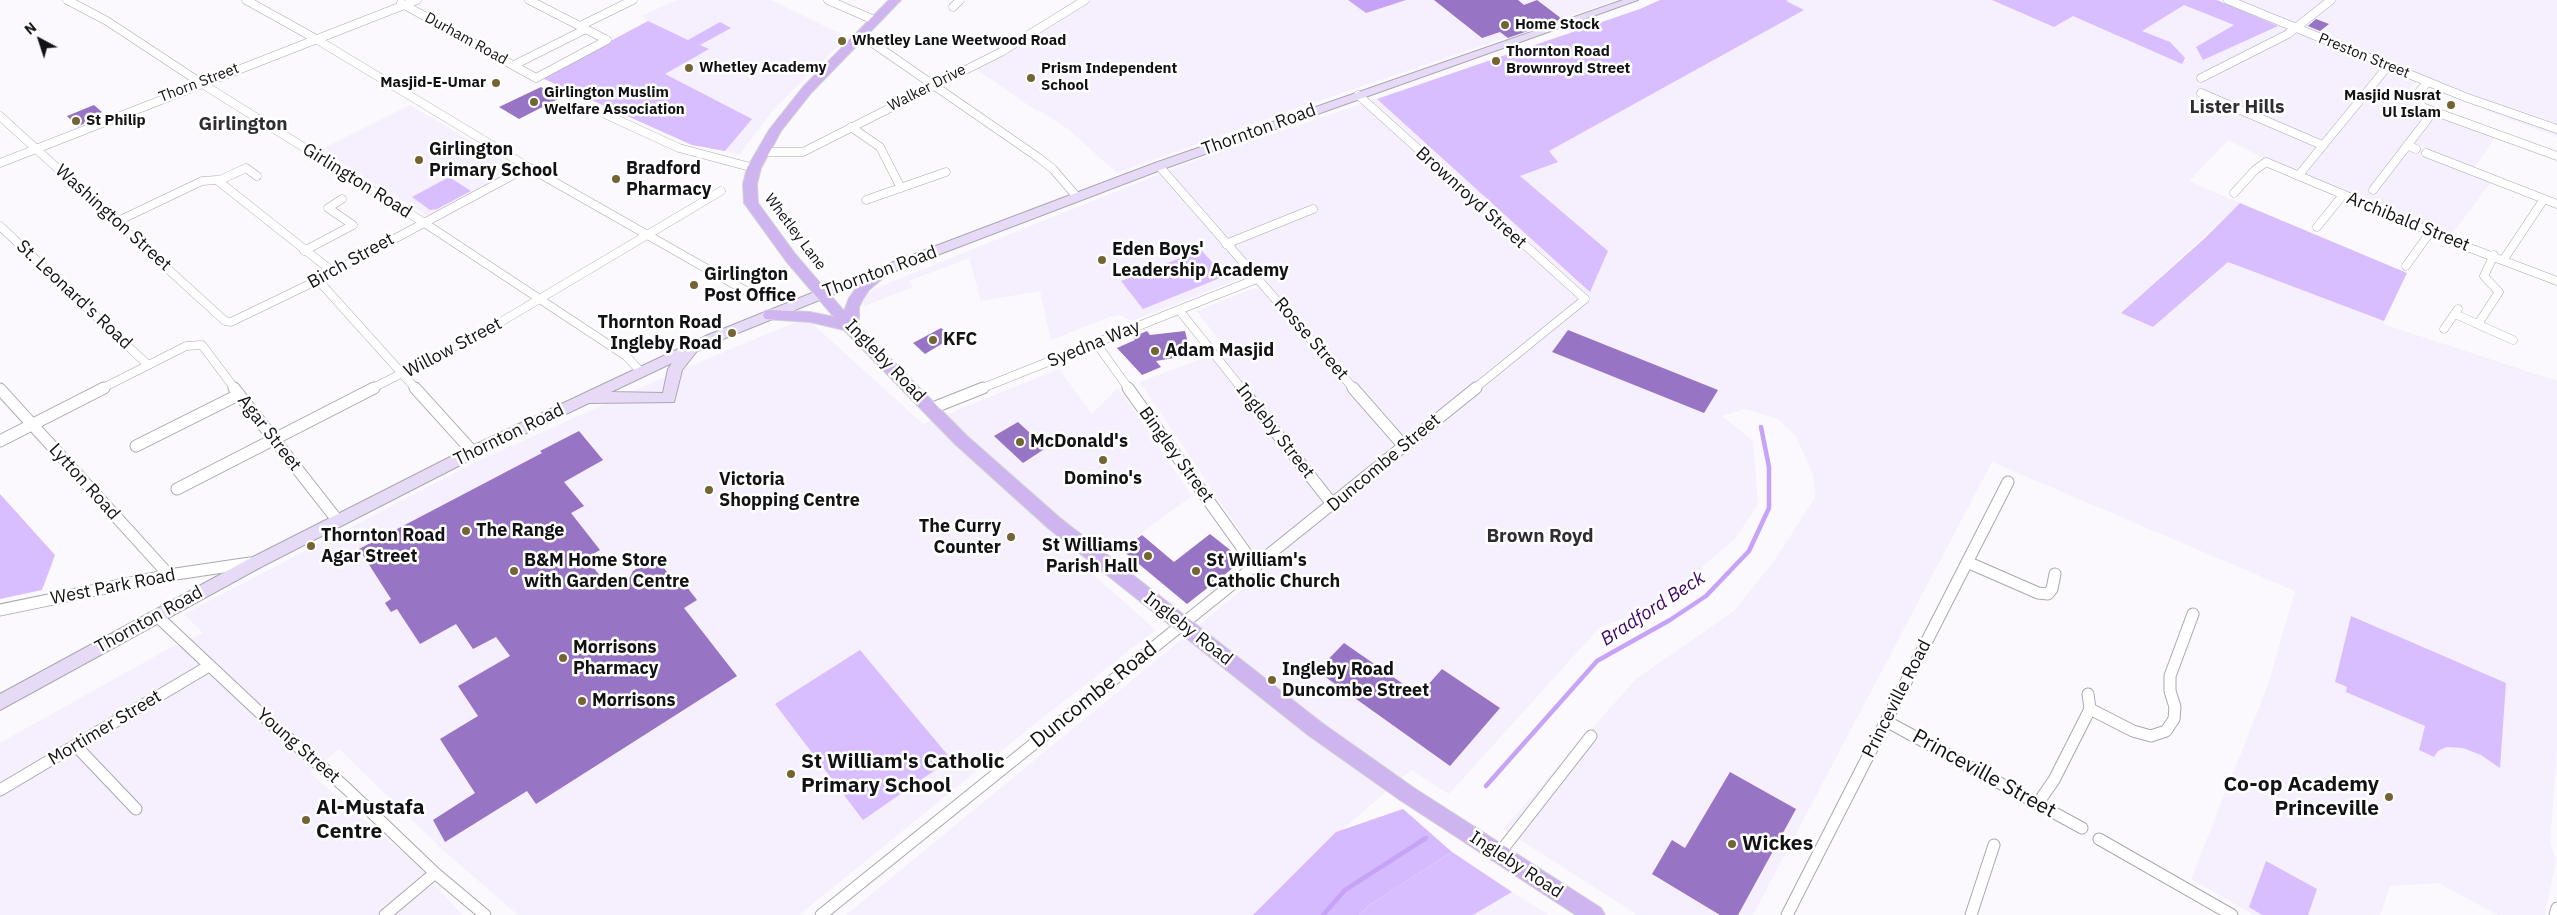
<!DOCTYPE html>
<html>
<head>
<meta charset="utf-8">
<style>
  body { margin:0 }
  #map { position:relative; width:2557px; height:915px; overflow:hidden; background:#fbf9fe; font-family:"IBM Plex Sans",sans-serif }
  canvas { display:block }
  .north { position:absolute; left:15px; top:15px; width:50px; height:50px; -webkit-text-stroke:4px #fff; paint-order:stroke; rotate:320deg; font-size:14px; font-weight:700; line-height:20px; text-align:center; color:#121114 }
  .north::after { content:''; display:block; margin:auto; width:18px; height:22px; background:#121114; clip-path:polygon(50% 0,100% 100%,50% 72%,0 100%) }
</style>
</head>
<body>
<div id="map">
<canvas width="2557" height="915"></canvas>
<div class="north">N</div>
</div>
<script>
const c = document.querySelector('canvas').getContext('2d');
c.lineJoin = 'round';
function fillPath(path, color) { c.fillStyle = color; c.fill(path, 'evenodd'); }
const toPath = rows => new Path2D(rows.map(r => 'M' + r).join(''));
function stroke(path, color, width, dash) { c.strokeStyle = color; c.lineWidth = width; c.lineCap = dash ? 'butt' : 'round'; c.setLineDash(dash || []); c.stroke(path); }
function write(font, color, halo, rows, align = 'center') {
  c.font = font + ' "IBM Plex Sans",sans-serif'; c.lineWidth = 5; c.setLineDash([]); c.textBaseline = 'middle'; c.strokeStyle = halo; c.fillStyle = color; for (const [text, x, y, turn = 0] of rows) {
    c.save(); c.translate(x, y); c.rotate((+turn || 0) * Math.PI / 180); c.textAlign = isNaN(turn) ? turn : align; if (halo) c.strokeText(text, 0, 0); c.fillText(text, 0, 0); c.restore();
  }
}
fillPath(toPath([
  [677,0,771,0,847,37,773,110,740,154,692,145,542,78,647,21,641,16],
  [1091,0,1617,0,1283,113,1117,173,1068,129,1039,110,1037,111,976,69],
  [1660,0,2217,0,2278,26,2286,22,2235,0,2557,0,2557,137,2484,110,2490,101,2424,76,2413,85,2409,93,2416,107,2495,137,2472,172,2491,182,2447,241,2276,171,2262,157,2228,140,2189,181,2240,203,2121,313,2153,327,2228,262,2384,321,2383,324,2557,381,2557,750,2550,844,2556,859,2545,915,2498,915,2438,883,2390,886,2380,915,2254,915,2191,879,2267,688,2295,591,1992,462,1753,915,1638,915,1503,829,1636,679,1734,611,1774,561,1815,498,1813,475,1796,436,1778,419,1745,409,1722,416,1753,441,1758,504,1735,539,1659,604,1599,628,1449,794,1411,770,1342,830,1260,915,846,915,1266,570,1140,382,1227,349,1196,311,1257,287,1243,270,1238,279,1132,321,1120,315,1109,317,1051,340,1040,291,981,301,969,258,909,281,913,287,864,306,863,301,866,295,874,289,1182,165,1640,9],
  [410,105,518,169,428,216,320,150],
  [806,318,923,424,1059,369,1092,414,1118,388,1192,496,1089,571,1156,630,1037,722,799,915,518,915,444,851,339,749,310,773,419,867,462,915,0,915,0,743,168,649,203,633,184,614,474,463,678,371],
  [1512,892,1549,915,1473,915]
]), '#f5effe');
fillPath(toPath([
  [1660,0,1788,0,1786,1,1804,10,1549,151,1558,162,1520,176,1608,251,1590,292,1377,99,1640,9],
  [1992,0,2217,0,2278,26,2203,60,2196,47,2234,25,2184,5,2142,31,2170,42,2185,58,2182,64,2073,16,2054,27],
  [648,21,688,40,720,22,731,28,700,45,709,49,665,74,752,119,725,151,692,145,542,78],
  [449,177,471,191,437,209,430,210,412,197],
  [2240,203,2407,273,2384,321,2228,262,2153,327,2121,313,2205,238],
  [1201,250,1225,276,1143,309,1121,281],
  [0,494,55,555,42,590,0,599],
  [2351,616,2506,683,2500,768,2481,755,2463,748,2446,747,2438,751,2434,757,2419,750,2425,726,2346,692,2347,687,2335,682],
  [860,650,951,759,863,820,775,704],
  [1452,852,1512,892,1473,915,1359,915,1368,906],
  [2266,861,2317,889,2308,915,2262,915,2249,907]
]), '#d8beff');
fillPath(toPath([
  [1403,809,1452,852,1368,906,1359,915,1253,915,1336,832]
]), '#d6baff');
fillPath(toPath([
  [1348,0,1406,0,1366,13]
]), '#c7a3f8');
stroke(toPath([
  [1486,786,1597,661,1670,620,1706,596,1749,551,1769,508,1769,467,1761,427],
  [1323,915,1345,890,1426,838]
]), '#c7a3f8', 4.5);
fillPath(toPath([
  [1434,0,1518,0,1524,5,1537,0,1562,19,1508,38,1500,32,1482,38],
  [2316,19,2329,24,2320,31,2308,26],
  [541,87,560,98,519,119,499,107],
  [94,105,102,112,97,115,100,117,83,124,77,127,67,116],
  [941,328,953,337,925,354,913,343],
  [1568,330,1718,390,1704,413,1552,352],
  [1147,331,1150,335,1185,331,1191,355,1156,361,1161,367,1142,375,1117,348,1135,340,1133,337],
  [1018,422,1046,448,1023,463,994,436],
  [579,431,603,460,564,482,584,506,571,513,600,550,586,558,608,586,618,580,628,581,633,571,645,563,660,563,667,572,663,582,683,582,697,600,684,608,737,676,536,804,527,791,445,842,433,820,475,793,440,739,478,716,458,686,510,656,496,637,473,649,456,624,420,644,397,609,391,612,385,603,391,599,359,549,542,453,540,451],
  [1210,534,1234,553,1238,564,1187,604,1122,550,1142,535,1174,562],
  [1344,643,1419,695,1442,669,1500,708,1450,766,1317,671],
  [1730,772,1796,809,1738,915,1720,915,1652,874,1672,840,1685,848]
]), '#9774c4');
const minorFar1 = toPath([
  [67,0,107,21,201,83,423,222,626,356,641,372],
  [246,0,316,39,528,167,753,295],
  [529,0,607,40],
  [828,0,874,20],
  [2228,0,2465,97,2557,129],
  [401,3,536,78,607,40],
  [953,7,960,0],
  [580,26,633,0],
  [861,35,1039,158,1053,169,1077,197],
  [514,65,586,29],
  [2201,78,2288,34,2331,0],
  [2428,82,2417,94,2422,107,2557,156],
  [2201,93,2322,145],
  [1358,95,1585,299,1474,389],
  [607,115,679,148,754,168],
  [0,116,225,321,231,322,318,280,528,167],
  [851,127,880,147,901,188],
  [2407,145,2416,149],
  [761,152,803,152,1001,52,1085,0],
  [2426,153,2557,204],
  [0,163,417,0],
  [1159,166,1354,389],
  [2298,176,2388,66],
  [218,181,246,168,257,176],
  [2373,190,2433,112],
  [2234,193,2255,170,2266,162,2470,248,2557,281],
  [866,200,946,172],
  [118,221,202,181,217,180,333,272],
  [0,226,147,364],
  [2317,227,2343,195],
  [1226,244,1313,209],
  [304,251,353,225,328,208,342,199],
  [2504,259,2544,199],
  [2406,266,2431,231],
  [318,280,416,389],
  [1179,310,1242,389],
  [2455,314,2513,340],
  [2478,324,2499,292,2484,276,2494,255],
  [2444,329,2458,309],
  [1096,343,1129,389],
  [101,389,186,346,202,345,235,389],
  [371,389,489,329,721,191],
  [980,389,1259,278]
]);
const minor = toPath([
  [234,388,338,521],
  [415,388,473,452],
  [1128,388,1256,567],
  [1241,388,1333,505],
  [1353,388,1403,445],
  [0,389,169,575],
  [930,409,983,388],
  [0,441,104,388],
  [136,446,238,395],
  [177,489,374,388],
  [1967,562,2038,593,2048,594,2052,589,2055,574],
  [0,610,169,575,250,563],
  [157,616,273,725,345,787,435,873,485,915],
  [2090,709,2133,731,2151,736,2166,731,2174,719,2175,707,2170,691,2170,676,2193,614],
  [1886,721,2082,828],
  [76,746,136,809],
  [0,790,209,666],
  [2038,803,2054,780,2090,709,2088,694],
  [2099,839,2232,915],
  [1498,855,1591,736],
  [385,915,435,873],
  [821,915,1476,388],
  [1787,915,2008,482],
  [1971,915,1994,845],
  [2555,915,2557,908]
]);
const secondary = toPath([
  [1623,0,1638,0,1163,169,827,297,718,341,697,351,682,370,674,402,589,403,478,456,261,567,0,710,0,694,249,559,468,448,708,335,817,291,1155,163,1623,0],
  [672,363,668,369,663,393,611,392,672,363]
]);
const primary = toPath([
  [889,0,901,0,811,93,781,131,761,168,757,184,758,203,796,255,844,311,849,298,859,284,879,267,889,267,891,270,889,273,869,290,863,299,859,307,859,327,967,436,1060,518,1322,723,1414,788,1601,908,1605,915,1576,915,1400,800,1308,735,1048,528,955,444,844,330,810,322,765,319,763,315,765,311,770,310,810,312,834,317,786,261,744,203,743,184,747,168,769,130,803,87,889,0]
]);
stroke(minorFar1, '#aaa8af', 9);
stroke(minor, '#aaa8af', 13);
stroke(secondary, '#aaa8af', 2);
stroke(primary, '#d4d4d5', 2);
stroke(minorFar1, '#fff', 8);
stroke(minor, '#fff', 11);
fillPath(secondary, '#e7daf7');
fillPath(primary, '#ceb5ef');
for (const [x, y, r, color] of [
  [1505,25,5,"#736432"],
  [842,41,5,"#736432"],
  [1496,61,5,"#736432"],
  [689,68,5,"#736432"],
  [1031,78,5,"#736432"],
  [496,83,5,"#736432"],
  [534,102,5,"#736432"],
  [2451,105,5,"#736432"],
  [76,121,5,"#736432"],
  [419,160,5,"#736432"],
  [616,179,5,"#736432"],
  [1102,260,5,"#736432"],
  [694,285,5,"#736432"],
  [732,333,5,"#736432"],
  [933,340,5,"#736432"],
  [1155,351,5,"#736432"],
  [1020,442,5,"#736432"],
  [1103,460,5,"#736432"],
  [709,490,5,"#736432"],
  [466,531,5,"#736432"],
  [1011,537,5,"#736432"],
  [311,546,5,"#736432"],
  [1148,556,5,"#736432"],
  [514,571,5,"#736432"],
  [1196,571,5,"#736432"],
  [563,658,5,"#736432"],
  [1272,680,5,"#736432"],
  [582,701,5,"#736432"],
  [791,774,5,"#736432"],
  [2389,797,5,"#736432"],
  [306,820,5,"#736432"],
  [1732,844,5,"#736432"]
]) { const dot = new Path2D(); dot.arc(x, y, r, 0, 2 * Math.PI); c.fillStyle = color; c.fill(dot); stroke(dot, '#fff', 2); }
write('bold 15px', '#121114', '#fff', [
  ["Home Stock",1515,25],
  ["Whetley Lane Weetwood Road",852,41],
  ["Thornton Road",1506,52],
  ["Brownroyd Street",1506,69],
  ["Whetley Academy",699,68],
  ["Prism Independent",1041,69],
  ["School",1041,86],
  ["Masjid-E-Umar",486,83,"right"],
  ["Girlington Muslim",544,93],
  ["Welfare Association",544,110],
  ["Masjid Nusrat",2441,96,"right"],
  ["Ul Islam",2441,113,"right"],
  ["St Philip",86,121]
], 'left');
write('15px', '#121114', '#fff', [
  ["Durham Road",466,39,29],
  ["Preston Street",2364,56,22],
  ["Thorn Street",199,83,-21],
  ["Walker Drive",927,88,-27],
  ["Whetley Lane",795,232,53]
]);
write('18px', '#121114', '#fff', [
  ["Thornton Road",1259,130,-20],
  ["Girlington Road",357,181,32],
  ["Brownroyd Street",1471,198,42],
  ["Washington Street",113,218,42],
  ["Archibald Street",2408,222,22],
  ["Birch Street",351,261,-29],
  ["Thornton Road",880,272,-20],
  ["St. Leonard's Road",74,295,43],
  ["Rosse Street",1311,339,49],
  ["Syedna Way",1094,344,-22],
  ["Willow Street",453,348,-28],
  ["Ingleby Road",885,361,46],
  ["Ingleby Street",1275,431,52],
  ["Agar Street",269,433,52],
  ["Thornton Road",509,435,-26],
  ["Bingley Street",1176,455,54],
  ["Duncombe Street",1384,463,-40],
  ["Lytton Road",84,482,48],
  ["West Park Road",113,587,-11],
  ["Thornton Road",149,620,-29],
  ["Ingleby Road",1188,629,38],
  ["Princeville Road",1897,699,-63],
  ["Mortimer Street",105,728,-31],
  ["Young Street",298,746,41],
  ["Ingleby Road",1516,865,33]
]);
write('bold 18px', '#121114', '#fff', [
  ["Girlington",429,150],
  ["Primary School",429,171],
  ["Bradford",626,169],
  ["Pharmacy",626,190],
  ["Eden Boys'",1112,250],
  ["Leadership Academy",1112,271],
  ["Girlington",704,275],
  ["Post Office",704,296],
  ["Thornton Road",722,323,"right"],
  ["Ingleby Road",722,344,"right"],
  ["KFC",943,340],
  ["Adam Masjid",1165,351],
  ["McDonald's",1030,442],
  ["Domino's",1103,479,"center"],
  ["Victoria",719,480],
  ["Shopping Centre",719,501],
  ["The Curry",1001,527,"right"],
  ["Counter",1001,548,"right"],
  ["The Range",476,531],
  ["Thornton Road",321,536],
  ["Agar Street",321,557],
  ["St Williams",1138,546,"right"],
  ["Parish Hall",1138,567,"right"],
  ["B&M Home Store",524,561],
  ["with Garden Centre",524,582],
  ["St William's",1206,561],
  ["Catholic Church",1206,582],
  ["Morrisons",573,648],
  ["Pharmacy",573,669],
  ["Ingleby Road",1282,670],
  ["Duncombe Street",1282,691],
  ["Morrisons",592,701]
], 'left');
write('bold 19px', '#2f2c32', '#fff', [
  ["Lister Hills",2237,108],
  ["Girlington",243,125]
]);
write('bold 19px', '#2f2c32', '#fff', [
  ["Brown Royd",1540,537]
]);
write('italic 19px', '#3f036b', '#fff', [
  ["Bradford Beck",1653,609,-33]
]);
write('21px', '#121114', '#fff', [
  ["Duncombe Road",1094,695,-39],
  ["Princeville Street",1984,774,29]
]);
write('bold 21px', '#121114', '#fff', [
  ["St William's Catholic",801,762],
  ["Primary School",801,786],
  ["Co-op Academy",2379,785,"right"],
  ["Princeville",2379,809,"right"],
  ["Al-Mustafa",316,808],
  ["Centre",316,832],
  ["Wickes",1742,844]
], 'left');
</script>
</body>
</html>
